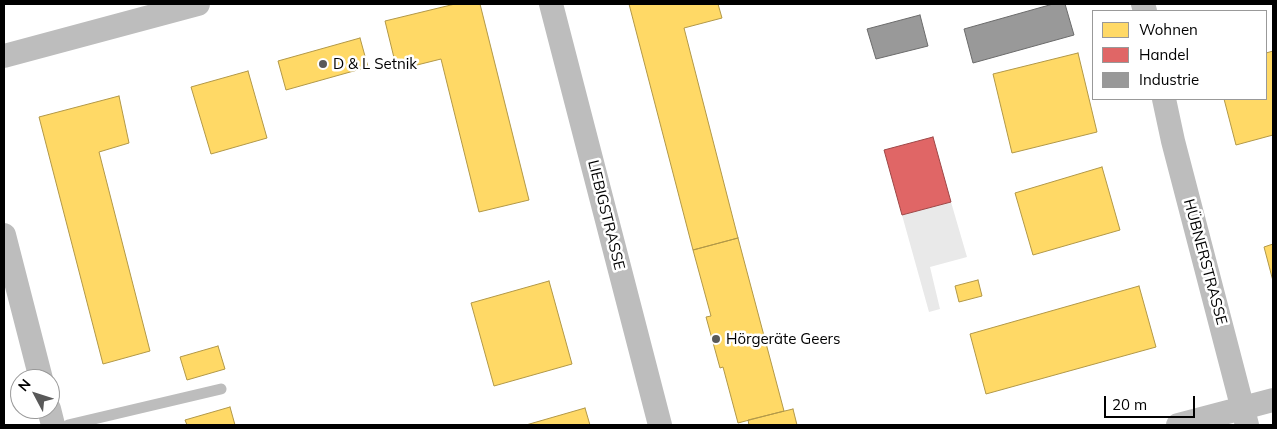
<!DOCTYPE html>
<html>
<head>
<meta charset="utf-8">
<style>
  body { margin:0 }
  #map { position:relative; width:1277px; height:429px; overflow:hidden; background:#fff; font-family:Mulish,sans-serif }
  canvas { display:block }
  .frame { position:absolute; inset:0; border:5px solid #000; pointer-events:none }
  .legend { position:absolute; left:1092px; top:10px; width:175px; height:90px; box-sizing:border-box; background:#fff; border:1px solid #999; margin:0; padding:6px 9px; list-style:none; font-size:15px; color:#000 }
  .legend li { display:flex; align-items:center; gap:10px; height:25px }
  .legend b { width:25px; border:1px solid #999 }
  .north { position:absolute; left:10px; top:369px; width:50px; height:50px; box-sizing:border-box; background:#fff; border:1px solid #999; border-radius:50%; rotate:310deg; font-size:14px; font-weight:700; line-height:20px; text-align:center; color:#000 }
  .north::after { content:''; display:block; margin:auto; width:18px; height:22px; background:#595959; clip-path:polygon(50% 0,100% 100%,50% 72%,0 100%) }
  .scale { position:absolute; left:1104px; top:396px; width:91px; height:22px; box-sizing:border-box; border:2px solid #000; border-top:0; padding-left:6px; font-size:15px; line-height:18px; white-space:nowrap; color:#000; -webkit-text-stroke:4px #fff; paint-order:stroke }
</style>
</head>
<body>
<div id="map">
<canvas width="1277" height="429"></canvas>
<div class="frame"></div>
<ul class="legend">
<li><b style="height:14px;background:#ffd966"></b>Wohnen</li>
<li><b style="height:14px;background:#e06666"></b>Handel</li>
<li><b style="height:14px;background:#999"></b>Industrie</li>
</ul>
<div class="north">N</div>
<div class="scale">20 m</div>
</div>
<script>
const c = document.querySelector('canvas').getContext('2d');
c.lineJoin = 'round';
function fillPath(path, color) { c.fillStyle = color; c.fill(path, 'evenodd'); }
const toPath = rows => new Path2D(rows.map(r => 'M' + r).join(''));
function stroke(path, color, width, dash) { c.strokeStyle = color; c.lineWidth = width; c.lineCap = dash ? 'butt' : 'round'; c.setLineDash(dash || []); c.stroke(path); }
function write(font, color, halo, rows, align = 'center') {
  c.font = font + ' Mulish,sans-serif'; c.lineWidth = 5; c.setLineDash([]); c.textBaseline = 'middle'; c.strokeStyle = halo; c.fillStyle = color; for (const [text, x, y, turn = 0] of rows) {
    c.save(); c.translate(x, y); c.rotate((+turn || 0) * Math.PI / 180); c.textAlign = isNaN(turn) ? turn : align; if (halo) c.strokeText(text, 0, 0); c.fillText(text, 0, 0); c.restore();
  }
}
fillPath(toPath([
  [951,202,967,257,930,267,940,309,929,312,902,215]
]), '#e9e9e9');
const homes = toPath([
  [455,4,480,4,529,200,479,212,441,59,397,70,385,21,455,4],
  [629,4,718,4,722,18,684,28,738,238,693,250,629,4],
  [360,38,368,67,286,90,278,61,360,38],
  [1273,51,1273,135,1236,145,1224,99,1266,99,1266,53,1273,51],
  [1078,53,1097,132,1012,153,993,74,1078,53],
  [248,71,267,138,211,154,191,87,248,71],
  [119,96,129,143,99,152,150,351,103,364,39,117,119,96],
  [1102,167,1120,230,1033,255,1015,193,1102,167],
  [738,238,784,411,738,423,723,367,720,368,706,317,711,316,693,250,738,238],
  [1273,244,1273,281,1264,247,1273,244],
  [978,280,982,296,959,302,955,286,978,280],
  [549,281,572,364,494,386,471,303,549,281],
  [1139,286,1156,347,986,394,970,334,1139,286],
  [218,346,225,369,187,380,180,357,218,346],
  [230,407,235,425,187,425,185,420,230,407],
  [585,408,590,425,526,425,585,408],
  [793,409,797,425,749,425,748,420,793,409]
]);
fillPath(homes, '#ffd966');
stroke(homes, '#b29847', 1);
const shops = toPath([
  [933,137,951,202,902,215,884,150,933,137]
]);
fillPath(shops, '#e06666');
stroke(shops, '#9d4747', 1);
const industry = toPath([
  [1053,4,1065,4,1074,35,973,63,964,29,1053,4],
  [920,15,928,46,876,59,867,29,920,15]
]);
fillPath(industry, '#999');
stroke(industry, '#6b6b6b', 1);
stroke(toPath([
  [68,425,221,389]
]), '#bdbdbd', 11);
stroke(toPath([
  [551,4,660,425],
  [1143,4,1145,11],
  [4,56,198,4],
  [1164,99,1173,141,1247,425],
  [4,235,41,379],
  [49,409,53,425],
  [1178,425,1273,400]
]), '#bdbdbd', 24);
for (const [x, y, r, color] of [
  [323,64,5,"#595959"],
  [716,339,5,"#595959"]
]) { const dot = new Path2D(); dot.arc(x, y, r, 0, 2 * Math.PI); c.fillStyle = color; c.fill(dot); stroke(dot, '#fff', 2); }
write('15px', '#000', '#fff', [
  ["D & L Setnik",333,64],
  ["Hörgeräte Geers",726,339]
], 'left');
write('15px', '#000', '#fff', [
  ["LIEBIGSTRASSE",606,215,76],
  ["HÜBNERSTRASSE",1205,262,75]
]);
</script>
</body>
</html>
